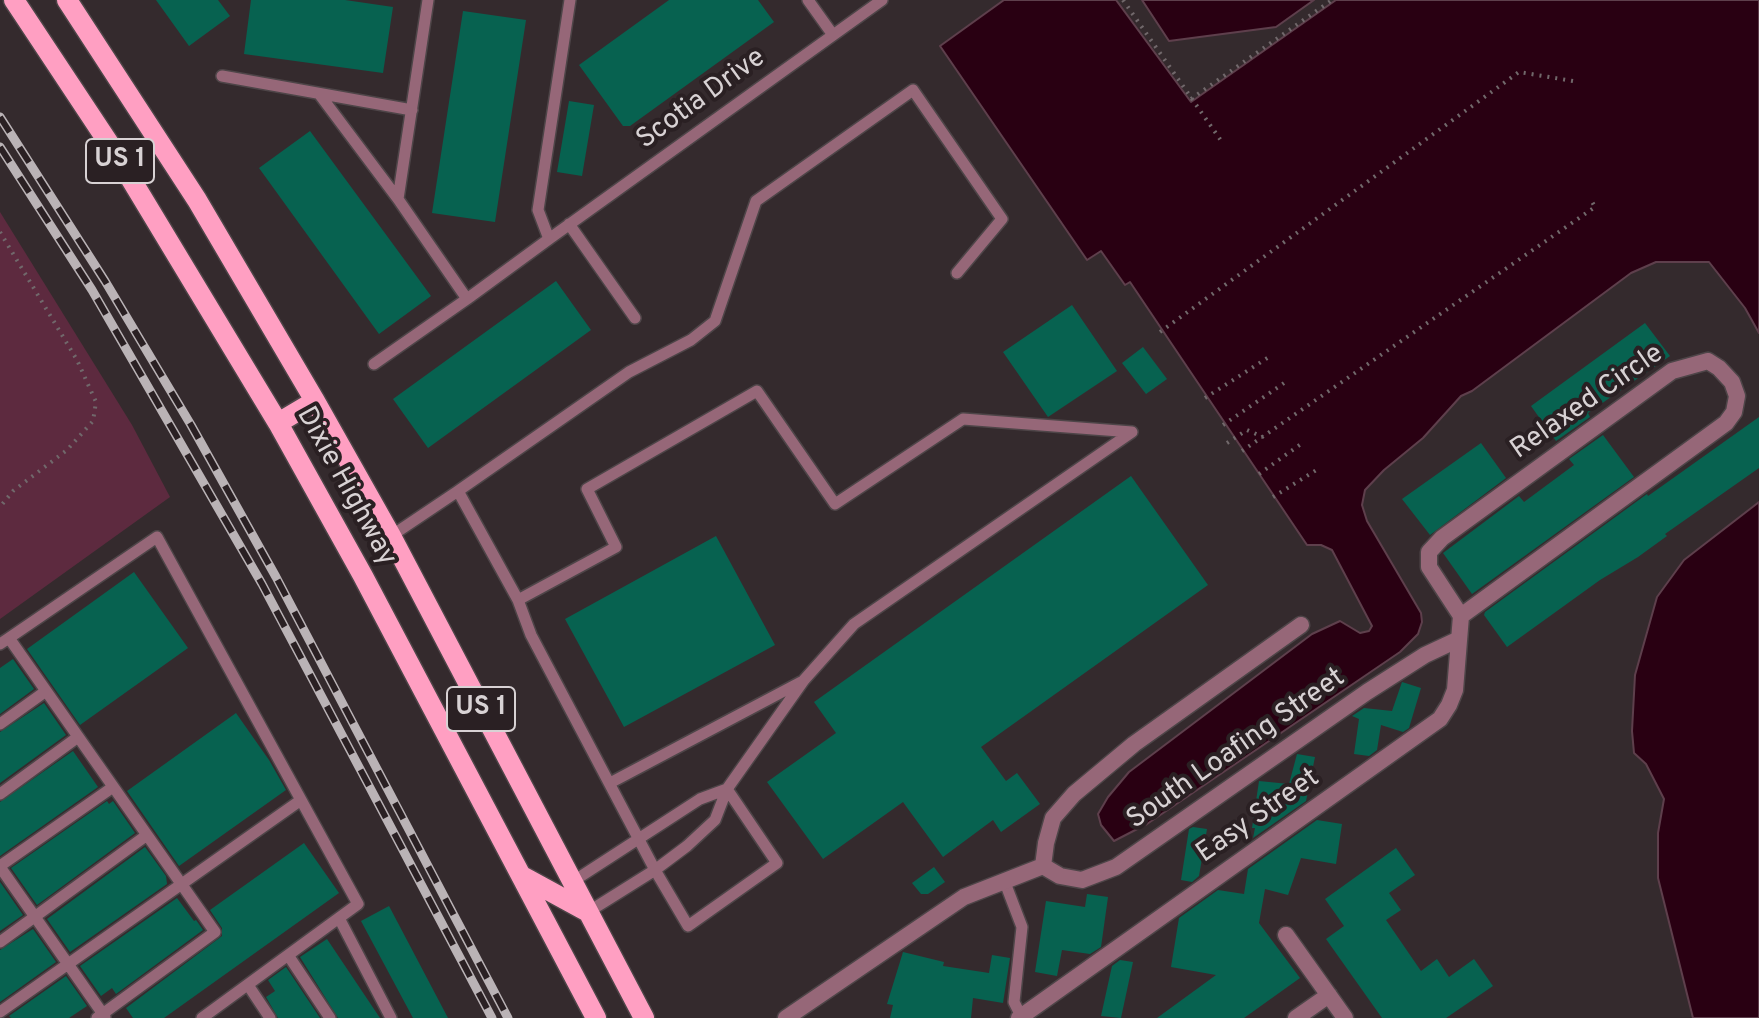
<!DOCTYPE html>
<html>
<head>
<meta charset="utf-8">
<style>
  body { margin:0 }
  canvas { display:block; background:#342a2d }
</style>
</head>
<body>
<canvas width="1759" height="1018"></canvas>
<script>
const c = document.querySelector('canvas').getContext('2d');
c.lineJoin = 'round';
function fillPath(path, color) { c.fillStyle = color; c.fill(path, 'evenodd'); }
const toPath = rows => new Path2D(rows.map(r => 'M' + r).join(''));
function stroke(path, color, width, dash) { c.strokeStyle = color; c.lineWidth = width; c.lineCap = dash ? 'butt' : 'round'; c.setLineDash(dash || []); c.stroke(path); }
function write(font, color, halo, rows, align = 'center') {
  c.font = font + ' Overpass,sans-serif'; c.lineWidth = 8; c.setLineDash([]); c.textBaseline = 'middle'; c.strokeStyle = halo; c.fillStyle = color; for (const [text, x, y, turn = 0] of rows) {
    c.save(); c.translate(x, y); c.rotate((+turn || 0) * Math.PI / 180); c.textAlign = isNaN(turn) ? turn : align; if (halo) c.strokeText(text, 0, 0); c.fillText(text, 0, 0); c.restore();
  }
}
fillPath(toPath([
  [0,212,132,425,170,497,0,619]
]), '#5d2a3f');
const water = toPath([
  [1004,0,1116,0,1191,102,1336,0,1759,0,1759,333,1745,308,1709,262,1656,262,1631,273,1472,391,1461,396,1423,438,1384,470,1365,490,1362,505,1367,521,1421,613,1422,622,1418,634,1400,652,1147,824,1114,841,1101,825,1098,814,1108,797,1129,772,1312,634,1340,621,1360,633,1369,631,1372,626,1332,550,1321,545,1307,545,1130,282,1125,285,1101,251,1087,260,940,46,1004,0],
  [1142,0,1314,0,1276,27,1169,41,1142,0],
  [1759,502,1759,1018,1693,1018,1658,878,1658,833,1664,799,1646,764,1634,753,1632,731,1635,675,1657,597,1684,560,1759,502]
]);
fillPath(water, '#290012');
stroke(water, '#5e3f4c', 2);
fillPath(toPath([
  [156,0,218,0,230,16,189,46],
  [251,0,345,0,393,7,383,73,244,54],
  [669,0,758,0,774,22,630,126,623,126,579,65],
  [463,11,526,20,495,222,432,213],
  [569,101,594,105,582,176,557,172],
  [310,131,431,296,379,334,259,168],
  [556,281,591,330,428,448,393,399],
  [1072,305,1117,371,1048,417,1003,352],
  [1645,323,1670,356,1588,413,1590,417,1556,441,1531,406],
  [1143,347,1167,379,1146,394,1122,363],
  [1759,417,1759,468,1665,534,1667,536,1638,557,1600,580,1507,647,1484,615,1485,612,1647,494,1648,496],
  [1603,435,1634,477,1472,594,1443,553,1519,496,1524,502,1574,465,1569,459],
  [1481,443,1506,478,1430,535,1402,499],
  [1131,476,1208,585,981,747,1006,781,1017,773,1040,804,1001,832,993,820,943,857,903,802,823,859,767,782,836,733,814,702],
  [716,536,775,645,624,727,565,619],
  [134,572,188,648,80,725,27,649],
  [13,659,34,689,0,714,0,668],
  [1402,682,1421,688,1409,728,1403,732,1381,725,1377,750,1369,756,1354,754,1359,719,1352,716,1364,708,1392,711],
  [44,703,66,735,0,783,0,732],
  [236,713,269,760,286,790,179,866,127,791],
  [73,751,98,787,0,856,0,802],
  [1297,754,1315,757,1306,801,1253,838,1255,828,1252,828,1259,781,1289,784],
  [107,801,109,804,113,801,135,833,37,905,11,868],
  [1317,820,1342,824,1336,864,1301,858,1288,895,1265,889,1259,923,1300,978,1244,1018,1157,1018,1216,975,1171,967,1179,918,1218,890,1244,894,1248,869],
  [1193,827,1207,829,1199,876,1192,882,1181,880,1189,829],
  [304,843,339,893,164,1018,133,1018,126,1008,222,936,222,928,210,910],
  [145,847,166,876,167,884,70,952,47,919],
  [1396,848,1415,875,1389,893,1401,910,1386,920,1421,971,1437,959,1449,977,1474,959,1493,986,1446,1018,1382,1018,1326,939,1344,926,1325,899],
  [934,867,945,882,928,894,921,894,912,883],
  [0,882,23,915,0,931],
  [1087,894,1108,897,1101,947,1090,954,1062,950,1057,976,1035,972,1046,901,1085,907],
  [177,898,194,921,196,920,203,930,116,994,112,988,101,996,80,966],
  [389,906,448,1018,413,1018,361,921],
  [33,929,56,962,0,1002,0,950],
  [327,939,380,1018,338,1018,300,957],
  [903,952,944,962,943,966,989,973,992,955,1010,958,1003,1003,973,998,971,1018,890,1018,893,1005,887,1004],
  [1120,960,1133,962,1121,1018,1101,1016,1112,966],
  [286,967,320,1018,278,1018,266,997,275,991,268,980],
  [66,976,87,1006,69,1018,11,1018,9,1016]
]), '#076250');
const service = toPath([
  [808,0,833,35],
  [222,76,412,110],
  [320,95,398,199],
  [569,224,635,318],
  [549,239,882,0],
  [467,299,549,239,538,210,570,0],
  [374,364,467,299,398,199,428,0],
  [458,491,629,372,691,340,715,321,756,201,913,90,1002,219,957,273],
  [391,536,458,491,518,600,616,547,587,489,757,391,835,504,963,419,1132,432,854,624,804,680,727,789,700,799,572,882],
  [518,600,531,635,655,870,688,926,777,863,727,789,715,820,687,846,655,870,588,912],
  [9,638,157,537,358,904,202,1018],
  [0,644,9,638,215,932,97,1018],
  [0,724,46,691],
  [610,783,801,682],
  [0,794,78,737],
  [0,866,113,787],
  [0,867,105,1017],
  [1004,880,1022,927,1014,1002,1021,1016],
  [339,918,391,1018],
  [0,942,147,835],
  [288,955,330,1018],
  [248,985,270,1018],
  [0,1012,301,800]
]);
const minor = toPath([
  [1708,361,1719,368,1732,382,1737,396,1734,412,1726,423,1461,616,1429,567,1429,552,1442,538,1672,371,1708,361],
  [1043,866,1060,876,1082,880,1116,867,1367,692,1425,655,1457,640],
  [1286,935,1345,1018],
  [786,1018,964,897,1043,866,1046,843,1053,818,1074,794,1134,744,1301,625],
  [1019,1018,1440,719,1449,705,1455,690,1461,616],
  [1296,1018,1329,995]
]);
const primary = toPath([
  [14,0,114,151,278,423,363,576,596,1018],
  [67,0,197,200,315,401,391,536,644,1018],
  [278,423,315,401],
  [522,876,588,912]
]);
stroke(service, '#4e4548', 14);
stroke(minor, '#4e4548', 19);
stroke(primary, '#4e4548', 23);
stroke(toPath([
  [1123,0,1222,142],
  [1191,99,1332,0],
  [0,232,77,360,96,402,93,421,67,450,13,491,0,507],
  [1160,332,1519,72,1573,81],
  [1205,398,1272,355],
  [1223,425,1287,381],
  [1227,443,1247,430,1263,437],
  [1242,451,1595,207,1591,200],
  [1259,474,1301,444],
  [1273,497,1318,469]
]), '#71686b', 4, [2, 6]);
stroke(service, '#966778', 11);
stroke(minor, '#966778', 16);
stroke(primary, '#ff9fc2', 20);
const rail = toPath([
  [0,117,105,281,191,425,276,577,508,1018],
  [0,147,92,290,262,584,492,1018]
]);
stroke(rail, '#bab3b6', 9);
stroke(rail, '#2a2023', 6, [18]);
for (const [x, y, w] of [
  [120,161,68],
  [481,709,68]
]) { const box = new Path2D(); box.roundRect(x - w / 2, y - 22, w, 44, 6); c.fillStyle = '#2a2023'; c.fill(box); stroke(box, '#d8d2d4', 2); }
write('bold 26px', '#d8d2d4', null, [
  ["US 1",120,161],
  ["US 1",481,709]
]);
write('28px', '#d8d2d4', '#2a2023', [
  ["Scotia Drive",702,100,-36],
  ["Relaxed Circle",1588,403,-35],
  ["Dixie Highway",345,487,61],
  ["South Loafing Street",1237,750,-35],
  ["Easy Street",1259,817,-35]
]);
</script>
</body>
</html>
